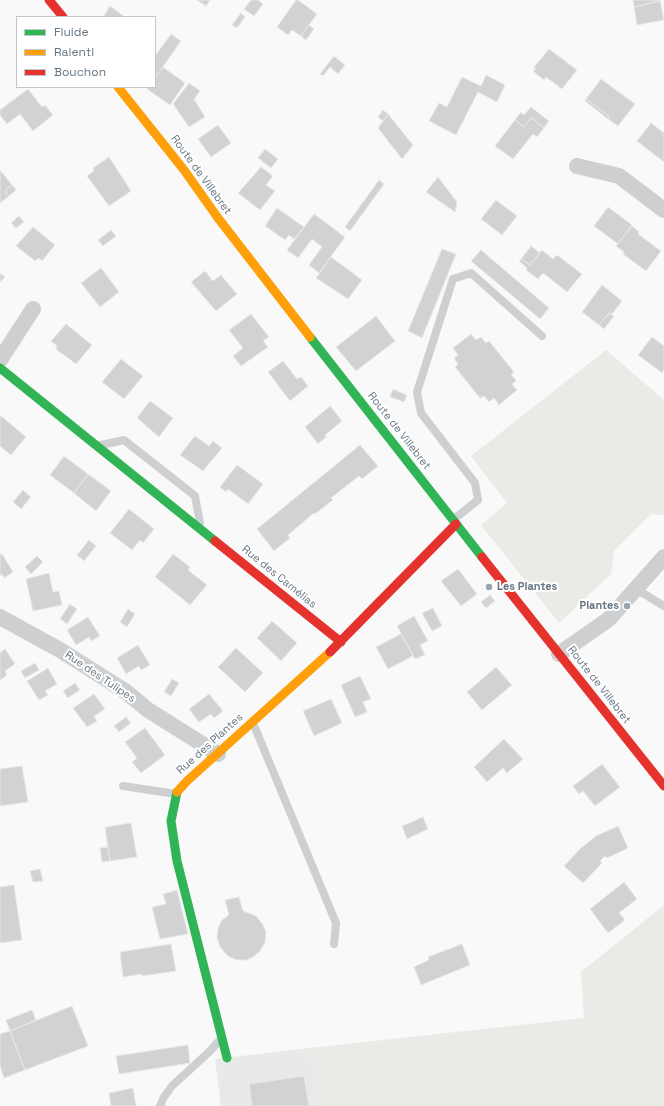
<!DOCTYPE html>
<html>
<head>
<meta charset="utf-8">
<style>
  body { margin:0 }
  #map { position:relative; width:664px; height:1106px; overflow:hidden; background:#f9f9f9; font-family:"Space Grotesk",sans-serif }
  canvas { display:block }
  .legend { position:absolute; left:16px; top:16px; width:140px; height:72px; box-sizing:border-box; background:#fff; border:1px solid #c1c8cd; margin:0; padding:5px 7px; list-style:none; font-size:12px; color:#657683 }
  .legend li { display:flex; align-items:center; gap:8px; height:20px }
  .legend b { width:20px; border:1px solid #c1c8cd }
</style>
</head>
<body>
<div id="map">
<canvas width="664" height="1106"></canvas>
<ul class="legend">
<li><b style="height:5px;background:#30b455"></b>Fluide</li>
<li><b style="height:5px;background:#ff9f0a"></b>Ralenti</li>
<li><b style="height:5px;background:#e5322d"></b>Bouchon</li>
</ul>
</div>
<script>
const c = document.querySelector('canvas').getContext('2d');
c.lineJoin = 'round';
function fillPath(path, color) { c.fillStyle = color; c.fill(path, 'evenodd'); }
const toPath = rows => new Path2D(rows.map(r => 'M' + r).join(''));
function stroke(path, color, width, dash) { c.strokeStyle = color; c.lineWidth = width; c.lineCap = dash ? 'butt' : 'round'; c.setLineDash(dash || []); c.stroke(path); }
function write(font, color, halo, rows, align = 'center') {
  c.font = font + ' "Space Grotesk",sans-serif'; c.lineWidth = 4; c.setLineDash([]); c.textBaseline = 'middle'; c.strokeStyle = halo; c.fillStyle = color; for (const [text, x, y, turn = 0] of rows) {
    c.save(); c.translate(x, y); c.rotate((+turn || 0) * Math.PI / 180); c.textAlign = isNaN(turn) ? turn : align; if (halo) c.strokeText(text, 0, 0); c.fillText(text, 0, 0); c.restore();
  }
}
fillPath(toPath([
  [310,1048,319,1106,221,1106,215,1059]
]), '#e8e9e9');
fillPath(toPath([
  [606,350,664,400,664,515,651,514,614,551,611,574,559,623,481,525,507,503,471,456],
  [664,905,664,1106,319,1106,310,1048,584,1018,581,972]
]), '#e8ebe6');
const building = toPath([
  [197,0,210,0,206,6,197,0],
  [251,0,258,0,263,4,254,16,244,9,251,0],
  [296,0,298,0,317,14,301,36,292,30,288,35,277,27,296,0],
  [633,0,660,0,660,1,634,7,633,0],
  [660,1,664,20,637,25,634,7,660,1],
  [110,6,125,17,103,17,110,6],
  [241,13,245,17,237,28,232,25,241,13],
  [309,25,314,29,306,40,301,36,309,25],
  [171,34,181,41,155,78,155,56,171,34],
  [549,49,577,70,562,89,546,77,544,80,533,71,536,69,534,67,549,49],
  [334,56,345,65,338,74,330,67,323,76,320,74,334,56],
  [163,67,185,83,170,105,147,89,149,87,155,87,155,78,163,67],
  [486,75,505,85,497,102,478,92,456,135,429,121,439,103,447,107,462,77,481,86,486,75],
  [601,79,635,104,618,126,608,119,610,117,586,99,601,79],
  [189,83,200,91,194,99,205,117,189,127,173,104,189,83],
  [28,89,42,107,45,105,53,115,33,131,20,114,7,124,0,115,0,110,28,89],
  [586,99,610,117,608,119,585,101,586,99],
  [531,107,549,121,544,128,531,118,524,127,515,120,521,112,524,115,531,107],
  [383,110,388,114,383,121,378,117,383,110],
  [388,114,413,145,402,159,378,128,388,114],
  [531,118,544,128,537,137,533,134,513,159,495,146,515,120,524,127,531,118],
  [651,123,664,133,664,162,637,141,651,123],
  [218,125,231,143,211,157,198,139,218,125],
  [265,149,278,159,271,168,258,158,265,149],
  [109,157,131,191,109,206,87,176,94,171,93,168,109,157],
  [261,167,273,176,266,185,275,191,260,210,238,193,261,167],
  [0,170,12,185,5,191,9,196,0,203,0,170],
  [438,177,457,202,455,212,426,192,438,177],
  [379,180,384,184,350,231,345,227,379,180],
  [12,185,16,190,9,196,5,191,12,185],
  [496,200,517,216,502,235,481,219,496,200],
  [608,207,632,225,618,244,594,226,608,207],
  [277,208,304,227,294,239,289,235,285,240,265,226,277,208],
  [314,214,345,237,319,273,309,265,322,247,312,239,298,258,287,250,314,214],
  [19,216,24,222,16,228,11,223,19,216],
  [632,226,639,232,638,234,661,251,646,271,623,254,624,252,616,246,632,226],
  [33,227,55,245,42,261,39,258,35,261,16,246,33,227],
  [111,230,116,236,103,246,98,240,111,230],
  [531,246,540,253,530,265,521,259,531,246],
  [442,249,456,254,422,338,408,331,442,249],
  [481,250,549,308,540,319,471,261,481,250],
  [542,250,553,259,557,255,582,274,567,292,543,273,538,279,526,270,527,268,519,261,521,259,530,265,542,250],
  [331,257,362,280,348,299,316,278,331,257],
  [101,268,119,292,100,307,81,283,101,268],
  [205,271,213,281,221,275,237,294,216,311,191,282,205,271],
  [0,273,5,277,0,282,0,273],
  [602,285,622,301,612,314,609,313,599,325,582,312,602,285],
  [609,313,614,316,604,329,599,325,609,313],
  [251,314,269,337,263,341,268,347,241,366,233,356,243,348,229,330,251,314],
  [376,316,395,341,356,371,336,347,376,316],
  [66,324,92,345,76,364,56,349,57,346,51,341,66,324],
  [471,334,476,340,481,337,486,343,489,341,514,372,511,374,516,381,512,384,517,390,499,405,494,398,489,402,484,396,480,398,455,367,458,364,454,358,458,355,453,348,471,334],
  [652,337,664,346,664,370,662,373,638,355,652,337],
  [121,359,143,376,124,399,102,382,121,359],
  [283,361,297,379,301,377,308,386,290,401,268,372,283,361],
  [393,389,407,395,404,402,390,397,393,389],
  [150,401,173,418,159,437,137,418,150,401],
  [330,406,342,421,325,435,326,437,318,444,305,427,330,406],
  [0,415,26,437,11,455,0,446,0,415],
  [195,436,209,446,213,441,222,448,203,471,180,455,195,436],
  [360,445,378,466,362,479,359,476,331,498,333,500,315,514,314,513,288,535,290,538,274,551,257,529,360,445],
  [64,456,88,474,74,493,50,475,64,456],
  [237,465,263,484,248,504,228,489,226,492,220,487,237,465],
  [88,474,111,491,96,511,74,493,88,474],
  [23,490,31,497,21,509,13,502,23,490],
  [129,509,154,529,143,543,140,540,132,550,110,533,129,509],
  [89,540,96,546,84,561,77,555,89,540],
  [2,554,13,572,4,578,2,574,0,576,0,555,2,554],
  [173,554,190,567,188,570,207,585,190,605,155,577,173,554],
  [37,556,43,562,31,574,25,567,37,556],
  [458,569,477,594,461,606,441,581,458,569],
  [49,573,53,592,59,591,62,605,33,611,26,579,49,573],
  [490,595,495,601,486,608,481,602,490,595],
  [70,604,77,609,67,624,60,619,70,604],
  [433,608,442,626,432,631,422,613,433,608],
  [128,609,135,614,127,627,120,622,128,609],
  [414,616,428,641,420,645,425,655,415,659,397,626,414,616],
  [88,617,100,636,91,641,89,637,76,645,67,630,88,617],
  [272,621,297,643,281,661,257,638,272,621],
  [401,634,413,656,388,669,376,647,401,634],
  [138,645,150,665,141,670,139,666,126,674,117,658,138,645],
  [236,648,263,673,245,692,218,667,236,648],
  [5,649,15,664,5,671,7,675,0,680,0,653,5,649],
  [35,663,39,670,25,678,21,671,35,663],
  [496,667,512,685,482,710,467,692,496,667],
  [48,668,57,684,45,691,48,695,39,700,27,681,48,668],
  [360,676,371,699,363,702,367,712,355,717,341,685,360,676],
  [172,679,179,683,171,696,164,692,172,679],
  [75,683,80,690,68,698,63,691,75,683],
  [94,694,105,709,94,716,97,721,87,727,73,708,94,694],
  [209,694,223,711,214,718,211,714,199,722,189,709,209,694],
  [331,699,342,723,314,736,303,711,331,699],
  [126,717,131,723,119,732,114,726,126,717],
  [145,728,165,755,141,773,132,762,137,758,125,742,145,728],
  [504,739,523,759,507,773,503,768,487,782,474,767,504,739],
  [602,764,620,787,595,806,583,791,579,794,573,786,602,764],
  [22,766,28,802,0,806,0,769,22,766],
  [423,817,428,829,407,839,402,826,423,817],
  [131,823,137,857,110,861,105,827,131,823],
  [618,826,628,848,607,858,605,856,600,861,602,863,583,883,564,866,581,848,596,836,618,826],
  [108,847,110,861,102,862,100,848,108,847],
  [40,869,43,881,33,882,30,871,40,869],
  [624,882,637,899,619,913,625,920,608,933,590,909,624,882],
  [14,885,22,940,0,943,0,887,14,885],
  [177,890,188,934,160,939,152,907,166,904,163,894,177,890],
  [239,897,243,911,256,916,263,925,266,932,265,942,260,951,253,957,246,960,237,960,228,956,220,947,217,938,218,928,222,920,229,915,225,900,239,897],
  [171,944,176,971,142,976,142,974,123,977,120,952,171,944],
  [462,944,470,965,421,985,414,967,429,960,428,957,462,944],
  [72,1006,88,1046,25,1070,10,1031,72,1006],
  [32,1010,36,1020,10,1031,6,1020,32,1010],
  [10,1031,25,1070,4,1078,0,1066,0,1034,10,1031],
  [188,1045,190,1063,119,1074,116,1056,188,1045],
  [304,1076,309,1106,252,1106,249,1084,304,1076],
  [133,1088,136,1106,111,1106,109,1093,133,1088]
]);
fillPath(building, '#d0d2d3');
stroke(building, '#e8e8e8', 1);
stroke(toPath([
  [101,445,124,440,195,496,200,523],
  [454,519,478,500,475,483,421,413,417,392,453,279,471,273,542,336],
  [636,589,664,606],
  [253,723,336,923,334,944],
  [123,786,176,794],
  [160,1106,164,1097,172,1086,209,1052,219,1041]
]), '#cecfd0', 8);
stroke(toPath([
  [577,166,619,176,664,210],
  [0,360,33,309],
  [0,617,60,650,125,691,148,710,218,754],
  [559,654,609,619,664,557]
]), '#cecfd0', 16);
stroke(toPath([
  [310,337,482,557],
  [0,368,215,541],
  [177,792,171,821,177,861,227,1058]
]), '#30b455', 9);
stroke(toPath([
  [118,87,184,170,218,218,310,337],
  [177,792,187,781,330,652]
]), '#ff9f0a', 9);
stroke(toPath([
  [49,0,63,17],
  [215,541,341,642],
  [482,557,664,786],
  [330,652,456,524]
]), '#e5322d', 9);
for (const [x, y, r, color] of [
  [489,587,4,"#99a4ac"],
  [627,606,4,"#99a4ac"]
]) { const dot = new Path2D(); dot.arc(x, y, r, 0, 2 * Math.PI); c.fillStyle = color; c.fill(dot); stroke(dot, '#fff', 1.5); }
write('11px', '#657683', '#fff', [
  ["Route de Villebret",201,175,54],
  ["Route de Villebret",399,431,52],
  ["Rue des Camélias",279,577,39],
  ["Rue des Tulipes",100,677,34],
  ["Route de Villebret",599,685,52],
  ["Rue des Plantes",210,744,-42]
]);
write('bold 11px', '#657683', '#fff', [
  ["Les Plantes",497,587],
  ["Plantes",619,606,"right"]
], 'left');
</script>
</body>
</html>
